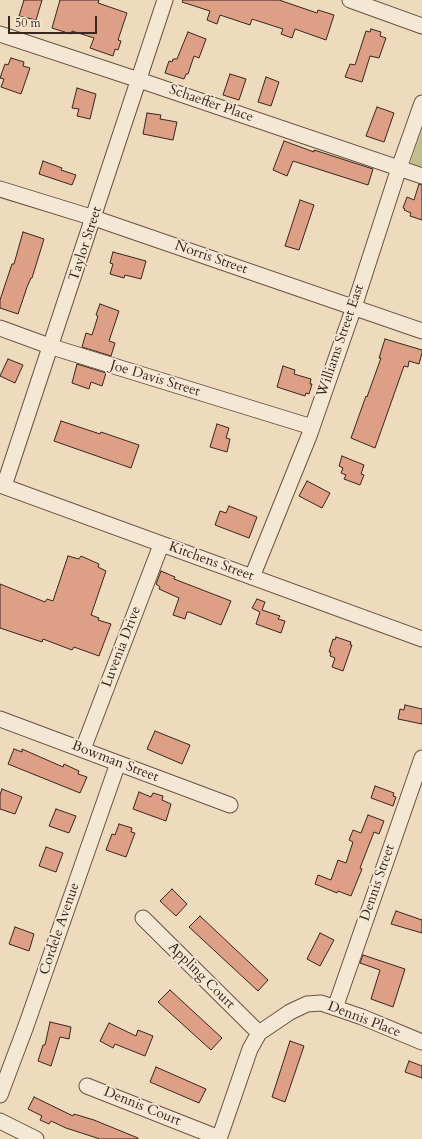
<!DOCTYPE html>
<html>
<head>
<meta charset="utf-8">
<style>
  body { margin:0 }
  #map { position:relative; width:422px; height:1139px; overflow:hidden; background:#eedabc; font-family:Cardo,serif }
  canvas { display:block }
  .scale { position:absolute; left:8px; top:16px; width:89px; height:18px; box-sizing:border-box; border:2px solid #39261c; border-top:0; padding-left:5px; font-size:12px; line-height:14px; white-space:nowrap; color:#39261c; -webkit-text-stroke:3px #f4e7d3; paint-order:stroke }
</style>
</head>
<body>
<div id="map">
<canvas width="422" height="1139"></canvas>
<div class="scale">50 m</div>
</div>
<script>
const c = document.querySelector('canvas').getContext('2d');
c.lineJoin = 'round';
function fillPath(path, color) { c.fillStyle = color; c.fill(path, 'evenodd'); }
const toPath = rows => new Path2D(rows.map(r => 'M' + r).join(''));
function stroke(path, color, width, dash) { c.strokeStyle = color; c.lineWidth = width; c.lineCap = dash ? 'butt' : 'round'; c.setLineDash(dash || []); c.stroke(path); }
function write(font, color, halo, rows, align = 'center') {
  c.font = font + ' Cardo,serif'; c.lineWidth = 3.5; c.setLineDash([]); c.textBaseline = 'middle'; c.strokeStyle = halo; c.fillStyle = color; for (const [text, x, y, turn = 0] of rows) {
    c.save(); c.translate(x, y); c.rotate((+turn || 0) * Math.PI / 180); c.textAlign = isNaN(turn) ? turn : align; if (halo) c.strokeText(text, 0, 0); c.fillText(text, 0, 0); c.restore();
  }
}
fillPath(toPath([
  [422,130,422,171,409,167]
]), '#bfbe8c');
const building = toPath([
  [24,0,42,0,36,20,19,16,24,0],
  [60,0,99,0,98,3,127,13,118,40,121,41,118,50,115,49,113,56,90,48,94,38,72,31,71,34,52,28,60,0],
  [183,0,279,0,317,13,318,10,334,15,326,40,295,29,292,38,281,34,283,29,252,19,250,25,220,15,217,24,207,20,210,11,182,2,183,0],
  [371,29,381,32,380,36,386,38,379,58,370,56,362,82,345,77,350,64,355,65,366,31,370,32,371,29],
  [188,32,206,39,199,58,194,56,188,74,186,74,184,79,165,73,169,61,172,62,173,59,177,59,188,32],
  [11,58,24,62,23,66,30,68,21,94,1,87,4,79,0,78,5,64,8,65,11,58],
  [230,74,246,79,239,100,223,95,230,74],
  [266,77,279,82,271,106,258,102,266,77],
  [77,88,96,94,90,119,77,116,79,109,72,108,77,88],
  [377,107,394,113,384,142,366,136,377,107],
  [147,113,161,115,160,119,177,122,173,140,143,134,147,113],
  [284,141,314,152,314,150,373,169,368,185,293,161,287,176,273,170,284,141],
  [43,161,62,168,61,170,76,175,72,185,39,174,43,161],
  [419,184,422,185,422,220,410,216,411,213,404,210,405,209,403,208,407,197,414,200,419,184],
  [300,200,314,205,299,250,285,246,300,200],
  [23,232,44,239,32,278,31,278,27,287,18,314,0,308,0,300,12,264,14,264,23,232],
  [113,252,146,261,141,279,125,275,124,278,110,274,113,264,110,263,113,252],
  [100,304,119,311,109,341,115,343,111,356,82,347,86,333,92,335,98,316,96,315,100,304],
  [385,339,422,350,422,353,419,364,409,361,408,367,404,366,375,448,351,438,366,396,367,397,381,358,379,358,385,339],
  [8,359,23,365,15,383,0,376,8,359],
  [77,364,106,373,102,386,91,382,89,389,72,383,77,364],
  [283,366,295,370,294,374,311,379,310,384,312,384,309,394,306,393,305,396,277,387,283,366],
  [61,421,100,434,101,432,139,445,131,468,54,441,61,421],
  [217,424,229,428,226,438,230,439,227,452,210,447,217,424],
  [342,456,364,465,361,474,364,475,360,485,344,479,346,475,341,473,343,468,339,466,342,456],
  [307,481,330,493,322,508,299,496,307,481],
  [229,506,257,517,249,538,215,525,220,511,226,513,229,506],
  [68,556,79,559,81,556,99,564,98,567,106,571,91,615,99,618,98,620,111,624,99,656,74,647,72,650,43,639,42,642,0,628,0,584,45,602,47,599,53,601,68,556],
  [161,571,175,577,174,579,231,601,221,625,189,612,187,612,185,619,173,615,179,598,159,589,160,587,156,584,161,571],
  [257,599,265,602,262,610,280,616,278,619,285,621,281,633,256,624,260,612,252,608,257,599],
  [336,637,351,642,350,645,352,645,343,671,332,667,335,658,330,656,331,652,329,652,333,639,335,640,336,637],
  [405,705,422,709,422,724,398,719,400,709,404,710,405,705],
  [155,731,190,745,182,764,147,749,155,731],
  [14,749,22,752,22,749,63,767,64,764,79,771,78,774,87,777,80,793,8,764,14,749],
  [375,786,394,793,393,796,396,797,393,806,371,798,375,786],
  [2,789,22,797,15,814,0,809,0,795,2,789],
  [139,792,151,797,153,793,163,796,162,800,171,804,166,821,133,809,139,792],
  [56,809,76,816,69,833,49,826,56,809],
  [368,815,384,821,379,834,374,832,360,868,362,869,351,896,338,891,337,893,315,884,318,875,331,880,338,860,346,863,353,842,349,840,353,830,361,833,368,815],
  [119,824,132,828,131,832,135,833,126,857,106,850,112,834,115,835,119,824],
  [46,847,63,853,56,872,39,866,46,847],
  [172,889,187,904,176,916,160,901,172,889],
  [396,911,422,920,422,933,391,924,396,911],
  [200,916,268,980,258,991,189,927,200,916],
  [15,927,34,934,29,951,9,944,15,927],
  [320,933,334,940,320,966,307,959,320,933],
  [363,955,405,969,393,1007,371,999,380,970,360,963,363,955],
  [170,990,222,1038,211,1050,158,1002,170,990],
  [50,1022,71,1027,69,1039,60,1037,51,1066,38,1061,43,1045,45,1045,50,1022],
  [109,1023,136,1036,138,1030,153,1036,145,1056,115,1044,113,1048,100,1041,109,1023],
  [290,1041,304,1046,285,1102,272,1097,290,1041],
  [409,1061,422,1066,422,1078,405,1072,409,1061],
  [156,1067,206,1089,199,1103,150,1082,156,1067],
  [34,1097,73,1116,74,1114,94,1120,138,1138,138,1139,100,1139,66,1128,51,1121,49,1124,40,1120,42,1116,28,1109,34,1097]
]);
fillPath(building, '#de9f87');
stroke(building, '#39261c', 1);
const minor = toPath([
  [350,0,422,26],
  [0,34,139,80,422,176],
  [0,189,94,218,422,331],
  [0,328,52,347,312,427],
  [0,485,422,639],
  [4,486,165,0],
  [252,577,309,436,354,307,399,168,422,103],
  [0,719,230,805],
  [83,749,161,545],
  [143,918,259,1033],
  [335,1008,422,758],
  [87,1086,219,1138],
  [0,1095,26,1026,118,763],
  [0,1121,36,1139],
  [219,1139,250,1049,259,1033,290,1012,307,1004,321,1003,362,1017,422,1042]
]);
stroke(minor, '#665344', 17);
stroke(minor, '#f4e7d3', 15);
write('14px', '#39261c', '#f4e7d3', [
  ["Schaeffer Place",211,104,19],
  ["Taylor Street",86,244,-72],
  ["Norris Street",211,258,19],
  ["Williams Street East",341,341,-71],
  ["Joe Davis Street",155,379,17],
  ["Kitchens Street",211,562,20],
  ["Luvenia Drive",122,647,-69],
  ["Bowman Street",115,762,21],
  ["Dennis Street",378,883,-71],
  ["Cordele Avenue",60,929,-71],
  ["Appling Court",201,976,45],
  ["Dennis Place",364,1020,21],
  ["Dennis Court",142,1107,22]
]);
</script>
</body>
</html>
